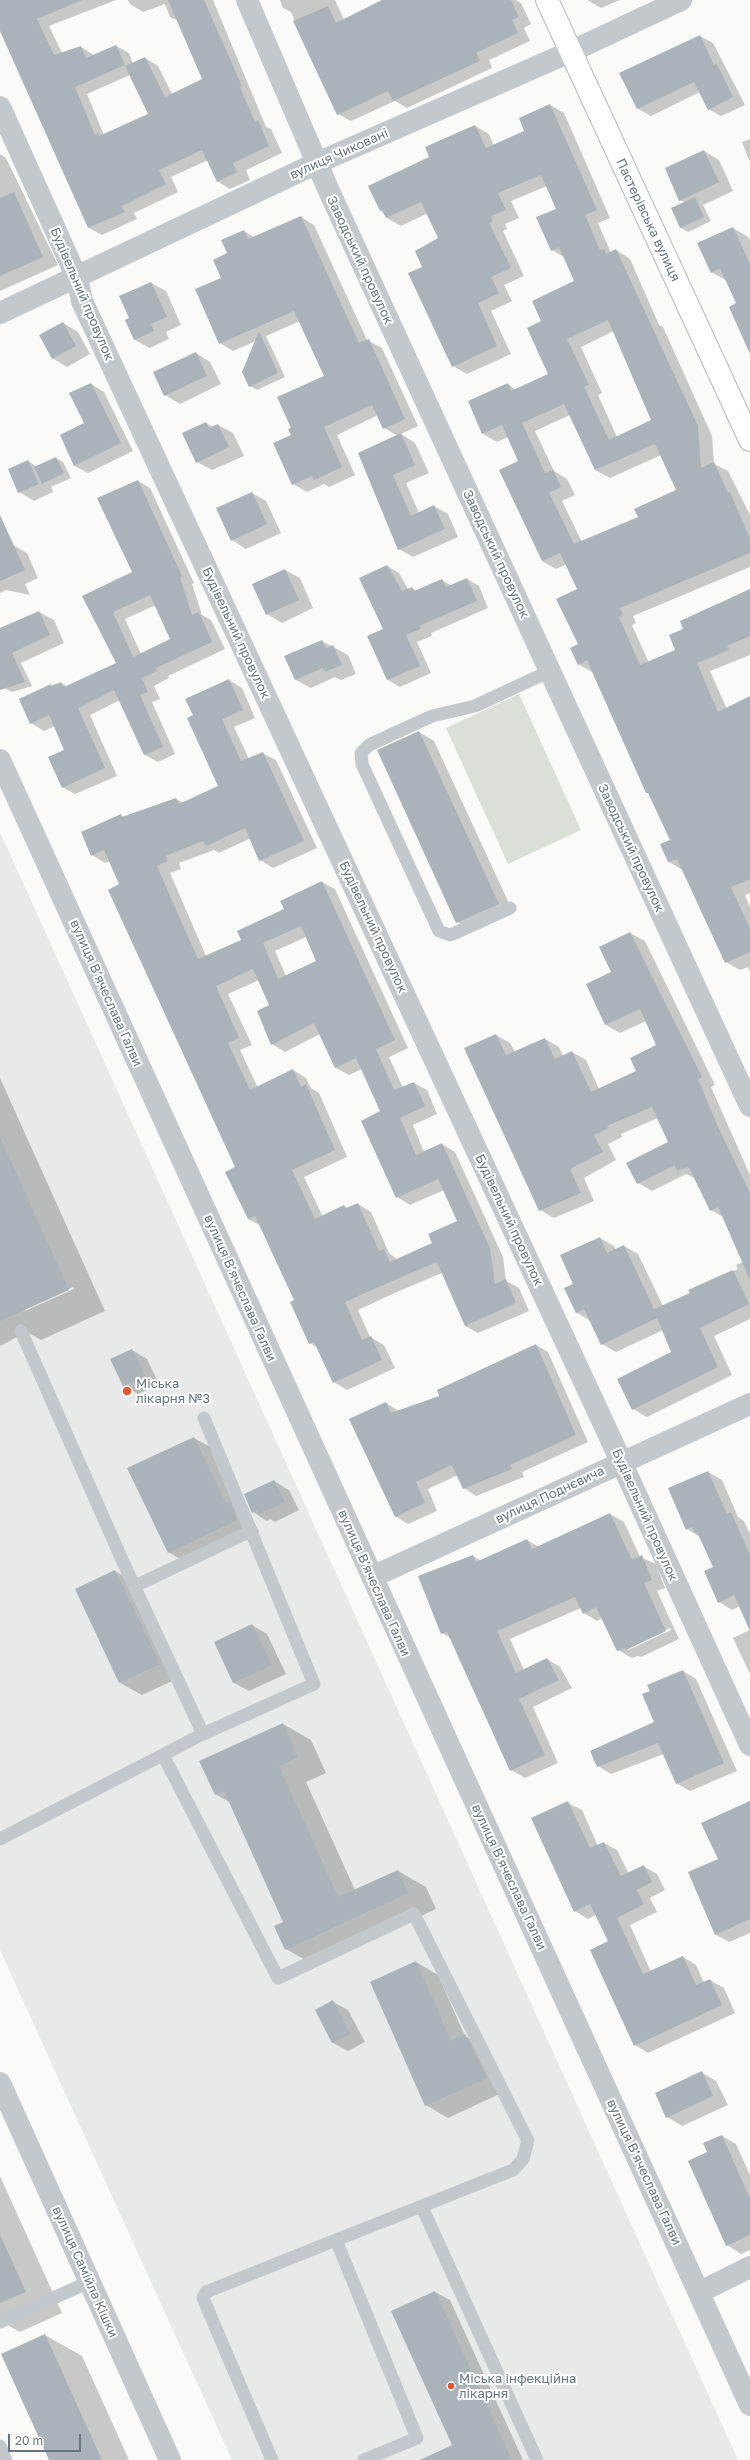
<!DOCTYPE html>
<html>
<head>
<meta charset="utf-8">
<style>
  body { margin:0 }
  #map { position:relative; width:750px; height:2460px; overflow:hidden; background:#fafaf8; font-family:"Golos Text",sans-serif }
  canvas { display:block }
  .scale { position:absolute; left:8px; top:2434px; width:73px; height:18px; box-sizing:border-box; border:2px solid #657683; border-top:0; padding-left:5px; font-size:12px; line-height:14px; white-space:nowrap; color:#657683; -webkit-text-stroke:3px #fff; paint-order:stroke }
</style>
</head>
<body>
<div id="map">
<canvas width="750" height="2460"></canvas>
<div class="scale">20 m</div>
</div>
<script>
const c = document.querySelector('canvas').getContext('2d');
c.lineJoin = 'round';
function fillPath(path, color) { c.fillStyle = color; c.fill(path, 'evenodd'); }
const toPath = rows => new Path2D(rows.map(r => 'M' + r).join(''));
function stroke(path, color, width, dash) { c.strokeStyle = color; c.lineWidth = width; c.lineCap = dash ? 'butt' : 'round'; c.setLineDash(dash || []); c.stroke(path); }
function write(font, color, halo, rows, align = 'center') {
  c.font = font + ' "Golos Text",sans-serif'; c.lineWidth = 4; c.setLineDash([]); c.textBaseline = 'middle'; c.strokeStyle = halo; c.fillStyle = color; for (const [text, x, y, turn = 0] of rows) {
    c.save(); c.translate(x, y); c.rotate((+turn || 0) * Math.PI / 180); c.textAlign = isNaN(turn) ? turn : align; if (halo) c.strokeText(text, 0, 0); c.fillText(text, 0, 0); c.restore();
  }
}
fillPath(toPath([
  [0,832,738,2460,232,2460,0,1950]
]), '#e8e9e9');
fillPath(toPath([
  [519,694,581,830,508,864,446,728]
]), '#dadfd7');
fillPath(toPath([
  [0,0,116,0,49,26,62,53,81,47,94,55,116,46,129,53,133,64,145,58,158,66,172,94,204,79,179,21,170,17,165,4,143,12,130,4,128,0,213,0,266,127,271,129,282,153,246,170,250,180,230,189,217,181,208,160,171,177,178,192,134,213,137,219,102,235,89,228,0,30],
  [130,75,150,115,104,135,87,94],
  [280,0,335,0,344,20,384,0,516,0,521,3,531,24,524,28,530,41,489,60,492,68,407,108,395,101,351,121,338,114,291,12,283,8],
  [587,0,620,0,601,8],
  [700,36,713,43,745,105,721,116,708,109,700,92,651,116,638,109,621,73],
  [550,105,564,113,610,218,598,223,611,253,616,250,630,259,659,325,663,327,712,436,714,464,728,471,750,515,750,567,633,616,636,623,632,625,649,663,676,650,685,629,750,590,750,655,710,671,727,709,750,698,750,893,745,895,750,907,750,972,748,967,740,970,726,962,683,870,669,862,661,845,671,840,650,794,647,793,592,672,578,664,579,589,567,564,556,569,542,561,519,462,508,437,497,442,483,434,508,384,516,390,549,374,542,321,575,281,564,257,552,250,558,209,547,186,511,201,519,218,505,224,507,229,503,231,524,276,504,285,512,301,491,311,511,354,467,374,453,366,440,238,428,213,401,226,387,218,381,210,431,157,475,126,489,134,494,146,526,132],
  [614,331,652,421,617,437,598,395,602,393,581,347],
  [570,415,595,470,610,478,661,455,678,491,639,518,582,542,562,501,575,495,567,479,554,471,535,431],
  [750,139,750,162,742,142],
  [704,151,719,160,733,191,703,205,711,221,688,232,681,228,672,209,685,203,680,200],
  [0,154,6,158,58,265,0,291],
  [301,217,314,225,367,340,382,348,418,426,401,434,415,443,429,473,406,483,419,513,434,506,448,514,458,537,413,557,399,549,359,453,398,436,384,428,378,415,337,435,355,475,329,487,324,484,307,492,293,484,292,428,325,377,300,321,266,336,285,377,257,390,250,386,256,341,233,351,220,343,222,278,228,254,244,231,255,238],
  [733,228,748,237,750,241,750,341,738,304,726,280,711,272],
  [151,283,166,291,181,325,166,332,169,339,150,348,135,340,130,319],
  [63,323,78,332,90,354,67,367,52,358],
  [196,353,210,362,221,384,180,404,165,395],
  [91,384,104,392,133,451,88,473,75,466,61,435,85,423],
  [206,423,213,427,218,425,233,433,244,456,212,470,197,462],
  [56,458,63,462,71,478,51,487,53,492,34,501,19,492,28,461,37,467],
  [138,481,150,488,194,583,192,584,202,615,211,620,225,649,168,676,169,678,154,686,160,699,152,702,175,754,158,762,145,755,120,700,90,715,117,776,75,794,62,787,65,751,55,726,44,731,31,723,50,685,53,687,61,683,67,686,117,664,83,596,134,573],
  [156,605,171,640,141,654,125,619],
  [252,493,266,501,281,533,246,549,232,540],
  [13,545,27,553,38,578,25,584,30,595,6,590,0,593,0,551],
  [387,566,399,573,408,589,412,588,417,591,442,580,452,586,467,579,479,586,488,608,431,633,432,636,417,642,431,673,400,687,388,680,369,637,384,630],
  [285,570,300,578,313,608,282,623,267,614],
  [39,612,54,620,64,643,21,663,32,686,12,692,4,688,0,679,0,629],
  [322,641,348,655,356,674,341,680,335,677,311,688,296,680,286,657],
  [229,680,242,688,255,718,234,727,249,759,262,753,276,760,317,848,273,868,260,860,251,838,219,853,214,850,179,863,181,869,170,873,206,956,242,940,286,910,282,901,322,882,335,889,408,1048,389,1057,403,1088,414,1083,427,1090,437,1114,413,1125,424,1152,442,1144,455,1152,503,1257,506,1281,519,1288,529,1311,478,1333,465,1326,442,1273,397,1292,358,1310,370,1337,384,1345,395,1368,347,1390,334,1382,318,1348,310,1343,296,1300,261,1226,248,1219,236,1168,121,885,110,861,105,863,92,855,121,815,124,817,176,799,184,803,219,787,194,716],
  [306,937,318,962,286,976,275,951],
  [259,980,270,1006,272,1044,285,1052,320,1034,336,1068,349,1075,362,1069,382,1112,397,1197,410,1205,444,1190,458,1222,434,1243,398,1260,389,1253,371,1212,358,1204,348,1209,344,1207,323,1217,304,1177,347,1157,319,1093,311,1088,306,1078,293,1070,258,1088,240,1050,252,1045,228,994],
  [419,732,434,741,513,912,472,931,457,922],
  [630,933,645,941,715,1085,711,1087,750,1175,750,1319,714,1336,732,1375,647,1417,633,1409,673,1353,663,1330,616,1352,602,1344,591,1321,577,1313,565,1289,574,1284,600,1238,614,1246,616,1250,624,1246,638,1254,663,1306,691,1293,690,1290,738,1269,736,1265,743,1262,723,1217,711,1210,694,1178,686,1174,652,1191,638,1183,669,1142,658,1118,621,1134,622,1137,608,1144,616,1160,584,1178,594,1201,554,1218,540,1210,496,1035,510,1043,515,1052,545,1039,559,1047,563,1056,572,1052,586,1060,599,1089,638,1071,657,1046,646,1021,620,1033,606,1025,587,985,613,973,600,947],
  [0,1078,105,1311,41,1340,27,1332,0,1346],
  [73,1287,74,1289,25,1311,25,1309],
  [536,1345,548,1352,588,1442,522,1472,524,1477,476,1496,464,1488,458,1475,428,1489,437,1511,408,1524,395,1516,386,1403,399,1411,440,1397],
  [132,1350,147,1359,159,1384,138,1394,123,1385],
  [194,1438,216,1450,245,1511,251,1515,259,1532,190,1565,168,1552],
  [708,1472,722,1480,738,1517,744,1521,750,1534,750,1628,740,1606,732,1610,719,1602,715,1568,700,1537,687,1529],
  [274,1481,289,1490,299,1510,275,1522,270,1519,267,1521,253,1512],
  [610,1514,624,1522,640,1557,656,1564,665,1588,657,1591,679,1639,641,1657,638,1656,632,1658,618,1650,602,1618,597,1621,584,1613,581,1608,510,1639,524,1670,547,1659,560,1667,572,1688,533,1707,558,1763,525,1778,511,1770,452,1639,442,1633,473,1556,482,1561,527,1540,539,1547],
  [670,1628,671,1630,628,1650,626,1649],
  [115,1571,137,1584,181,1677,142,1695,120,1683,76,1590],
  [252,1625,267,1634,286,1674,249,1691,234,1683,215,1643],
  [750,1630,750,1674,733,1638],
  [683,1671,696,1679,737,1771,690,1791,676,1783,664,1754,611,1774,598,1766,655,1723,651,1691],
  [283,1724,311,1740,326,1773,306,1782,355,1890,398,1871,426,1887,436,1909,314,1965,286,1949,285,1922,231,1803,215,1794],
  [750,1802,750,1933,729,1942,715,1934,719,1860],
  [568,1803,582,1810,598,1846,604,1843,617,1850,629,1874,643,1866,657,1874,665,1890,650,1898,657,1912,630,1925,651,1972,683,1957,696,1965,704,1983,710,1980,724,1988,735,2013,648,2053,635,2045,609,1942,596,1915,588,1919,575,1911],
  [416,1962,438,1975,465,2036,487,2048,508,2090,448,2118,426,2105],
  [333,2002,348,2010,365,2042,348,2051,333,2043,316,2010],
  [701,2072,716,2081,728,2105,682,2126,667,2117],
  [722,2136,736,2144,750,2175,750,2250,741,2254,727,2245,709,2153],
  [0,2176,62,2313,20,2332,0,2321],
  [435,2292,450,2300,523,2460,422,2460,453,2446],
  [45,2335,82,2356,129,2460,50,2460]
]), '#0003');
fillPath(toPath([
  [0,0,82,0,37,19,54,55,81,46,86,58,116,45,125,65,75,87,95,135,98,133,99,136,148,114,125,66,145,57,165,97,202,79,168,0,204,0,242,86,240,87,255,122,258,120,269,146,233,163,237,172,217,182,202,150,159,170,166,184,122,206,125,212,88,228,0,31],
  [382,0,511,0,519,17,512,20,518,33,476,53,480,61,393,101,388,91,337,115,293,21,328,6,336,23],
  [700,35,714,65,717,64,733,97,708,110,694,82,637,109,619,73],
  [550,104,597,210,585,215,600,250,604,249,606,254,616,249,698,426,701,468,714,462,728,493,730,492,750,539,750,553,620,608,623,615,619,617,640,665,675,650,669,635,683,629,680,621,750,589,750,636,727,646,729,650,697,663,718,712,750,696,750,879,731,887,750,929,750,952,725,963,677,859,668,862,660,844,670,840,648,793,646,793,587,660,578,665,570,648,578,644,556,599,577,589,560,553,542,561,499,470,518,461,502,425,482,434,468,401,508,383,511,391,548,374,527,328,541,321,532,301,574,281,559,247,551,251,536,217,556,209,541,175,498,193,506,210,491,216,493,221,489,223,511,268,491,277,499,293,478,303,497,346,452,367,408,273,422,267,415,251,438,238,421,202,386,218,382,210,380,211,368,186,429,157,425,147,475,125,486,148,524,131,519,118],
  [608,320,651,420,609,440,584,387,589,385,567,339],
  [564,404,595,470,655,444,676,490,634,509,638,517,574,544,549,493,561,487,553,470,545,473,522,423],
  [704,150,719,182,679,201,665,168],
  [14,192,43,257,0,276,0,198],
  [695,197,704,217,680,228,671,208],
  [301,216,359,343,369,339,405,419,383,429,372,405,324,427,342,467,314,480,312,476,292,485,273,443,291,435,288,429,291,428,277,397,324,376,294,311,219,344,195,289,221,278,213,260,227,253,221,240,244,230,248,239],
  [733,227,750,264,750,354,729,307,736,303,720,268,711,273,697,243],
  [151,282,167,317,151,324,154,331,134,340,125,320,129,318,119,296],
  [63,322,76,346,52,359,39,335],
  [259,331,278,373,249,387,242,372],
  [196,352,207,376,164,396,153,372],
  [91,383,121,443,74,466,60,435,84,423,69,393],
  [206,422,209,428,218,424,229,447,196,463,182,433],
  [401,433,415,465,393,475,411,516,434,505,445,529,398,550,358,453],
  [56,457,64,473,42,484,34,467],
  [28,460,39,484,18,493,8,469],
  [138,480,182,576,180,577,192,615,199,612,212,642,156,668,157,671,142,678,148,692,140,695,163,747,144,755,114,690,78,708,105,768,62,788,48,757,64,750,49,715,30,724,19,699,51,684,51,686,61,682,64,687,116,663,82,596,132,572,97,498],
  [150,595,170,639,133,657,113,612],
  [252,492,267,524,231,541,216,508],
  [0,515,25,570,0,581],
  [387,565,402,591,412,587,414,591,442,579,446,587,467,578,477,601,419,626,421,629,406,635,420,666,387,680,367,636,383,629,359,578],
  [285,569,299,600,266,615,252,584],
  [39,611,50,635,12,653,25,682,0,690,0,628],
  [322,640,326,648,333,645,342,665,325,672,323,668,295,680,284,656],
  [229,679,243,710,222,719,241,761,263,752,304,841,259,861,245,828,206,846,203,841,166,856,168,861,157,866,181,921,198,959,241,940,237,931,284,909,280,901,322,881,395,1040,376,1049,394,1090,414,1082,425,1106,400,1118,416,1155,442,1143,490,1248,495,1284,506,1279,516,1303,465,1326,437,1262,383,1285,345,1302,362,1340,371,1336,382,1360,333,1383,314,1342,309,1344,290,1302,294,1300,255,1216,248,1219,225,1172,235,1167,108,890,119,884,104,850,91,856,81,832,121,814,122,817,176,798,179,804,218,786,187,718,193,715,185,699],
  [301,926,316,961,278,979,263,943],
  [253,969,269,1005,257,1011,271,1045,314,1023,335,1068,356,1058,380,1111,361,1121,396,1198,438,1179,457,1221,428,1234,432,1243,390,1262,384,1249,379,1251,358,1203,346,1208,344,1205,315,1219,292,1170,335,1150,306,1084,301,1087,293,1069,250,1090,228,1043,239,1038,216,986],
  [419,731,499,904,456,923,377,750],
  [630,932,702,1077,698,1079,718,1127,750,1193,750,1280,718,1207,710,1211,690,1169,687,1167,677,1171,675,1165,637,1184,626,1163,668,1142,652,1107,607,1126,609,1128,594,1135,603,1152,570,1169,581,1193,539,1211,464,1048,496,1034,506,1055,545,1038,555,1059,572,1051,591,1092,636,1071,630,1058,656,1045,640,1009,605,1025,586,984,611,972,599,947],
  [0,1137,69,1290,0,1321],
  [600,1237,607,1253,624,1245,654,1309,690,1293,688,1290,733,1270,749,1304,700,1328,718,1367,632,1410,617,1379,671,1352,657,1318,601,1345,584,1309,576,1313,564,1288,573,1284,560,1255],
  [536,1344,576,1435,510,1465,512,1469,463,1489,452,1465,416,1482,425,1503,395,1517,349,1419,386,1402,391,1413,439,1396,437,1390],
  [132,1349,145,1376,123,1386,110,1359],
  [194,1437,226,1503,230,1501,237,1520,168,1553,127,1468],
  [708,1471,727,1514,731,1512,750,1555,750,1631,734,1595,718,1603,704,1571,713,1567,697,1532,695,1533,692,1527,686,1530,668,1488],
  [274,1480,285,1502,259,1514,257,1510,252,1513,244,1494],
  [610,1513,632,1560,642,1555,652,1580,644,1583,666,1631,626,1650,625,1648,617,1651,596,1607,583,1614,575,1597,497,1631,516,1673,547,1658,559,1680,519,1699,545,1755,510,1771,447,1632,441,1634,418,1576,473,1555,476,1562,527,1539,532,1549],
  [115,1570,160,1664,119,1683,75,1589],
  [252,1624,272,1665,233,1683,214,1642],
  [683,1670,724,1763,676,1784,658,1743,597,1767,590,1751,654,1722,642,1694,650,1691,647,1685],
  [283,1723,298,1757,279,1766,338,1897,398,1870,408,1893,285,1950,274,1926,283,1922,224,1791,215,1795,199,1761],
  [568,1801,590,1848,604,1842,621,1876,644,1865,652,1882,637,1890,644,1904,617,1918,643,1974,683,1956,696,1985,710,1979,722,2005,634,2046,590,1950,608,1941,590,1904,574,1912,531,1818],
  [750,1801,750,1919,715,1935,688,1872,718,1859,701,1823],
  [416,1961,451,2041,465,2034,487,2078,425,2106,370,1982],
  [333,2000,350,2034,332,2043,315,2010],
  [702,2071,713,2096,666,2118,655,2093],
  [722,2135,750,2199,750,2235,726,2246,688,2161,707,2152,703,2143],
  [0,2235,26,2292,0,2303],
  [435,2291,512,2460,420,2460,452,2445,391,2311],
  [45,2334,102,2460,49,2460,1,2354]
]), '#aab3b9');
const secondary = toPath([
  [547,0,750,440]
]);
stroke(secondary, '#b3babf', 24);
stroke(toPath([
  [510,908,455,933,450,935,439,931,362,764,361,753,369,745,432,716,475,706,550,671],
  [21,1331,123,1562,203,1734],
  [135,1586,251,1531],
  [163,1755,278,1978,414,1914,528,2141,523,2159,513,2170,336,2240,417,2438,364,2460],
  [0,1839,203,1734,314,1684,204,1418],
  [422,2207,537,2460],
  [0,2322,89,2282],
  [0,2446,6,2460],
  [272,2460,203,2298,206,2292,336,2240]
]), '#c3c8cc', 13);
stroke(toPath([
  [247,0,329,191,750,1106],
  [0,107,77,278,82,301,608,1433,750,1745],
  [0,313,317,163,570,52,681,0],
  [0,760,750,2405],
  [372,1577,750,1404],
  [700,2292,750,2267]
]), '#c3c8cc', 22);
stroke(toPath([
  [0,2083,170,2460]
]), '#c3c8cc', 22);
stroke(secondary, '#fff', 22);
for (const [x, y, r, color] of [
  [127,1391,5,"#e4572e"],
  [451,2386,4,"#e4572e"]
]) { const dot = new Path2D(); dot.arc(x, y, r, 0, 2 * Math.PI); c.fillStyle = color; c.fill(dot); stroke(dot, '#fff', 1.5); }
write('13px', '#657683', '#fff', [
  ["вулиця Чиковані",339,154,-24],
  ["Пастерівська вулиця",648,220,65],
  ["Заводський провулок",360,260,65],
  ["Будівельний провулок",82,294,67],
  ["Заводський провулок",496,554,65],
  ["Будівельний провулок",236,633,65],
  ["Заводський провулок",631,848,65],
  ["Будівельний провулок",373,927,65],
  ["вулиця Вʼячеслава Галви",106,993,66],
  ["Будівельний провулок",509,1220,65],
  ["вулиця Вʼячеслава Галви",240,1288,66],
  ["вулиця Поднєвича",550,1495,-25],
  ["Будівельний провулок",645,1515,66],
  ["вулиця Вʼячеслава Галви",374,1583,66],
  ["вулиця Вʼячеслава Галви",509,1877,65],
  ["вулиця Вʼячеслава Галви",644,2172,65],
  ["вулиця Самійла Кішки",85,2272,66]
]);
write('13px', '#657683', '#fff', [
  ["Міська",136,1384],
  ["лікарня №3",136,1399],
  ["Міська інфекційна",459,2379],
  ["лікарня",459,2394]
], 'left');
</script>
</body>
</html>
